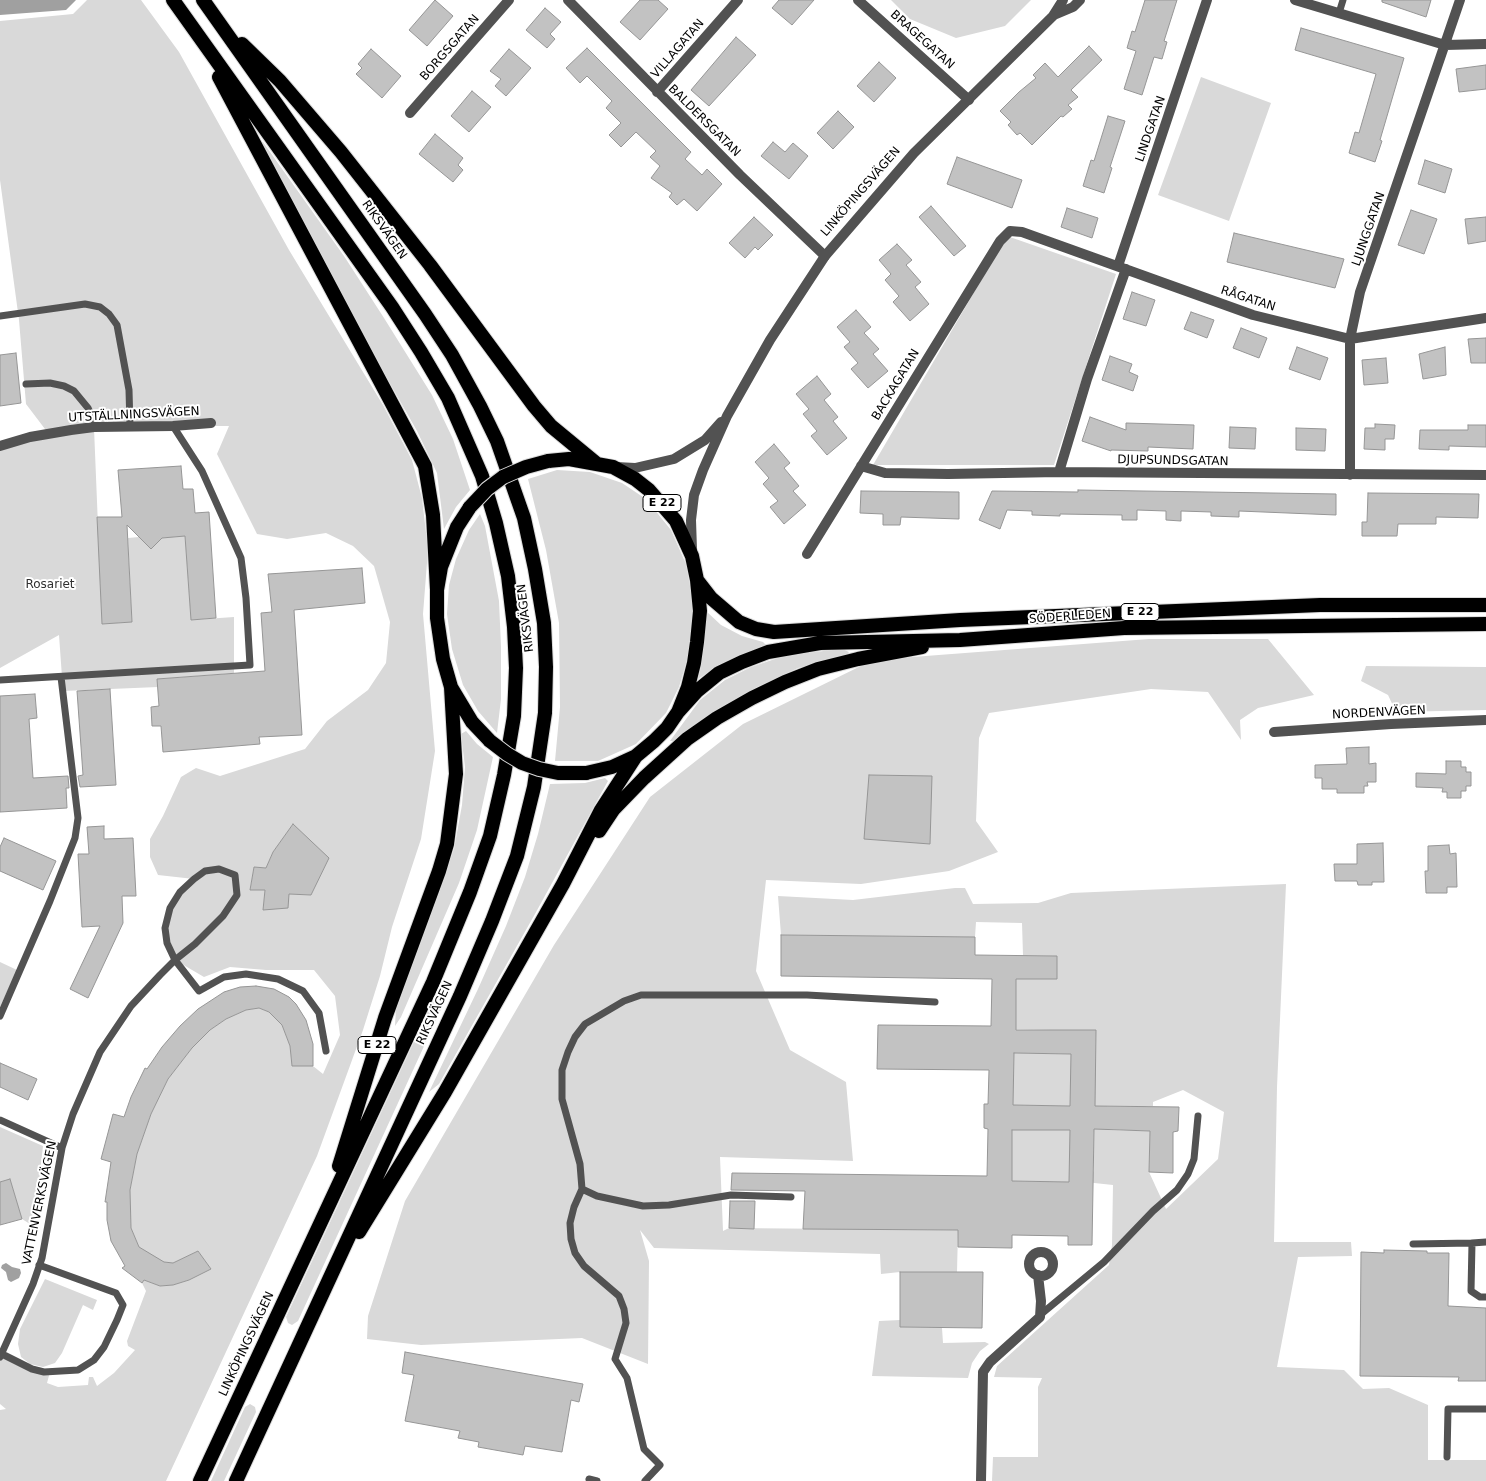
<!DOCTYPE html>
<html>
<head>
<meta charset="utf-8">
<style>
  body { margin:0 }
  canvas { display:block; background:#fff }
</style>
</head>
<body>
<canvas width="1486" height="1481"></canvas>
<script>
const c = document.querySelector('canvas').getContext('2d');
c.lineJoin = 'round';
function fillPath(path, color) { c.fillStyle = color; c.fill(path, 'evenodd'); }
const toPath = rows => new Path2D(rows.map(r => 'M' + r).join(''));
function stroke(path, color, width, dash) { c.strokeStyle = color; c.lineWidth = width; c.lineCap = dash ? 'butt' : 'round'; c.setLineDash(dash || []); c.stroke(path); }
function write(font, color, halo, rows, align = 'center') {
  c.font = font + ' "DejaVu Sans",sans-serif'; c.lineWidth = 4; c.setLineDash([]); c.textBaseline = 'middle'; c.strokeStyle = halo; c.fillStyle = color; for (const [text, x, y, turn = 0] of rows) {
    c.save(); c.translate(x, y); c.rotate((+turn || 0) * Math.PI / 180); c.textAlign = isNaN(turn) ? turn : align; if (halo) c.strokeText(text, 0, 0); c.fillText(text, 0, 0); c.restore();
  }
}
fillPath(toPath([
  [87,0,141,0,179,52,289,250,383,405,412,460,422,498,428,550,423,614,435,751,421,839,392,927,380,976,363,1030,317,1156,166,1481,0,1481,0,1410,6,1409,0,1404,0,1357,32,1369,50,1372,47,1383,58,1387,88,1385,89,1377,93,1377,97,1386,114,1373,135,1350,128,1346,127,1341,146,1291,142,1283,144,1280,160,1286,173,1285,189,1280,211,1269,198,1251,173,1263,162,1262,141,1252,131,1228,130,1190,137,1154,151,1114,168,1079,192,1048,210,1030,226,1019,246,1010,259,1008,269,1012,282,1025,290,1046,292,1066,313,1066,323,1074,340,1035,335,996,314,970,266,970,230,967,204,977,175,960,167,943,170,908,194,879,158,875,150,857,150,839,163,816,181,777,196,768,220,776,305,749,327,721,368,690,386,663,390,622,374,566,353,546,326,533,287,539,257,534,217,454,229,426,130,426,94,428,102,624,132,622,128,538,139,537,151,549,162,538,185,535,191,620,234,617,234,673,158,679,158,687,63,691,59,635,0,668,0,446,48,433,26,404,19,320,0,180,0,21,73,14],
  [293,824,328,859,311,895,289,894,263,910,265,890,250,889,254,867,266,868,273,852],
  [891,0,1031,0,1005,26,956,38,910,19],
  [1201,77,1271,103,1229,221,1158,195],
  [263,142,344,256,384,318,432,395,453,439,470,490,456,507,444,529,437,473,417,431,355,322,260,145],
  [1007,236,1116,274,1054,465,873,465],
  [557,470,590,472,622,483,646,499,671,530,686,564,695,613,690,650,679,687,666,713,636,744,598,761,555,761,560,707,559,623,546,550,528,479],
  [480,514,485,526,499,601,501,647,501,699,497,733,478,711,463,685,452,649,447,614,449,585,456,559,469,530],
  [706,611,721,625,742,636,763,642,767,646,743,654,721,664,698,679,701,667],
  [1149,639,1268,639,1314,695,1258,708,1240,720,1241,740,1208,692,1151,689,989,713,979,738,976,821,998,852,949,871,861,884,766,880,756,971,790,1050,846,1082,853,1161,720,1157,723,1231,729,1228,958,1230,957,1272,900,1272,881,1274,880,1254,654,1248,640,1230,649,1261,648,1364,582,1338,421,1345,367,1339,368,1316,405,1201,554,945,650,797,743,724,873,660],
  [842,649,849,652,846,656,798,668,755,688,715,712,675,741,670,741,700,700,725,680,751,667,787,655],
  [1366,666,1486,667,1486,710,1396,712,1388,695,1361,681],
  [466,731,477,744,493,757,477,830,459,883,401,1017,395,1026,396,1008,454,849,462,805,465,767,461,734],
  [605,778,608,781,535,914,439,1084,429,1092,478,989,506,926,525,877,538,834,550,784,585,783],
  [1286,884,1277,1087,1274,1242,1351,1242,1352,1256,1298,1257,1277,1367,1344,1370,1363,1389,1389,1388,1428,1405,1428,1460,1486,1460,1486,1481,992,1481,993,1457,1038,1457,1038,1387,1042,1378,994,1377,997,1366,1109,1265,1112,1245,1113,1185,1085,1182,1094,1171,1094,1121,1108,1130,1150,1131,1149,1172,1166,1209,1218,1159,1224,1112,1183,1090,1153,1102,1153,1106,1107,1106,1107,1115,1094,1115,1096,1031,1006,1029,1016,1020,1016,979,1057,979,1057,956,1023,955,1022,923,976,922,975,937,781,935,778,896,853,900,955,888,965,888,973,904,1038,903,1071,893],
  [0,962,17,970,0,1007],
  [436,1000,441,1002,442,1007,298,1321,292,1325,288,1323,286,1317,432,1003],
  [1014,1053,1071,1054,1071,1106,1012,1105],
  [0,1127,43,1146,37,1199,30,1224,22,1219,10,1179,0,1182],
  [1012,1130,1070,1130,1070,1182,1012,1181],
  [45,1279,97,1300,93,1310,83,1305,62,1353,55,1363,43,1367,30,1364,21,1357,18,1344,20,1329],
  [900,1320,900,1327,942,1328,943,1343,985,1342,989,1344,980,1351,972,1363,968,1378,872,1376,879,1321],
  [250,1404,255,1407,256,1412,224,1481,211,1481,245,1407]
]), '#d9d9d9');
fillPath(toPath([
  [0,0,76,0,66,10,0,15],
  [6,1263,12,1267,20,1269,21,1273,19,1278,11,1282,8,1280,6,1272,1,1268,2,1265]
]), '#a0a0a0');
const building = toPath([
  [435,0,453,16,427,46,409,30,435,0],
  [640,0,658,0,668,9,640,40,620,22,640,0],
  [779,0,814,0,792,25,772,8,779,0],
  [1145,0,1177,0,1164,41,1167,42,1162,59,1154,57,1142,95,1124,89,1136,51,1127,48,1132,31,1135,32,1145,0],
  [1382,0,1431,0,1426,17,1382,2,1382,0],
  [545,8,561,22,550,34,555,39,547,48,526,30,545,8],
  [1301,28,1404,58,1380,140,1382,141,1375,162,1349,153,1355,132,1359,133,1376,74,1295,50,1301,28],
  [736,37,756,55,709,106,691,90,736,37],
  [1089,46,1102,60,1071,90,1078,97,1068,105,1072,109,1063,117,1061,116,1032,145,1020,133,1017,135,1008,125,1011,122,1000,111,1019,92,1036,78,1033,75,1045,63,1058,77,1089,46],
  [587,48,691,152,685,159,702,175,707,169,722,184,697,211,684,199,677,205,669,197,672,193,651,178,660,166,650,157,656,151,636,132,621,147,609,135,621,123,606,108,612,101,587,76,580,83,566,68,587,48],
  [371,49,401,76,382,98,356,74,362,68,358,64,371,49],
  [509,49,531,68,506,96,495,86,501,79,490,71,509,49],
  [879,62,896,78,874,102,857,86,879,62],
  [1486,65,1486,89,1459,92,1456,69,1486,65],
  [472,91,491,107,469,132,451,116,472,91],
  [838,111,854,127,833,149,817,133,838,111],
  [1108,116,1125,121,1110,167,1112,168,1104,193,1083,186,1091,160,1094,161,1108,116],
  [435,134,463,158,458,165,463,170,453,182,419,154,435,134],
  [773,142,785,152,793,143,808,156,789,179,761,156,773,142],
  [957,157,1022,180,1012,208,947,184,957,157],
  [1425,160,1452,169,1445,193,1418,184,1425,160],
  [931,206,966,246,954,256,919,217,931,206],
  [1067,208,1098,218,1092,238,1061,227,1067,208],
  [1411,210,1437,219,1424,254,1398,245,1411,210],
  [754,217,773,235,758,250,755,247,745,258,729,243,754,217],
  [1486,217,1486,241,1468,244,1465,219,1486,217],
  [1234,233,1344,259,1335,288,1227,262,1234,233],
  [897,244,912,260,906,265,921,282,915,287,929,304,910,321,893,302,899,296,885,280,891,274,879,260,897,244],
  [1132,292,1155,300,1146,326,1123,319,1132,292],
  [856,310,871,327,864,333,879,349,873,354,888,371,868,388,851,369,858,363,844,347,850,342,837,327,856,310],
  [1191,312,1214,320,1207,338,1184,329,1191,312],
  [1241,328,1267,338,1259,358,1233,348,1241,328],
  [1486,338,1486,363,1471,363,1468,339,1486,338],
  [1297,347,1328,358,1320,380,1289,369,1297,347],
  [1445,347,1446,375,1423,379,1419,354,1445,347],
  [16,353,21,403,0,406,0,355,16,353],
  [1110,356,1132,364,1129,372,1138,376,1133,391,1102,380,1110,356],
  [1386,358,1388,383,1364,385,1362,360,1386,358],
  [817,376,831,394,824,400,838,417,833,421,847,438,827,455,811,436,817,431,803,414,809,409,796,394,817,376],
  [1090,417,1126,430,1126,423,1194,425,1193,449,1148,447,1148,451,1111,450,1111,451,1082,441,1090,417],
  [1375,424,1395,425,1394,439,1385,439,1385,450,1364,449,1365,428,1375,428,1375,424],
  [1468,425,1486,425,1486,447,1449,446,1449,450,1419,449,1420,430,1468,430,1468,425],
  [1230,427,1256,428,1255,449,1229,448,1230,427],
  [1296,428,1326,429,1325,451,1296,450,1296,428],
  [774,444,790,463,784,468,799,486,793,491,806,505,784,524,770,507,778,501,763,484,769,478,755,462,774,444],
  [181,466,183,489,193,489,195,513,209,512,216,618,191,620,185,536,162,538,151,549,127,525,132,622,102,624,97,517,122,517,118,470,181,466],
  [1078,490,1336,494,1336,515,1239,511,1239,517,1211,516,1211,512,1181,511,1181,521,1166,520,1166,511,1137,510,1137,520,1122,520,1122,515,1060,514,1060,516,1032,515,1032,511,1007,510,1000,529,979,520,992,491,1078,492,1078,490],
  [861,491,959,492,959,519,901,517,900,525,883,525,883,514,860,513,861,491],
  [1368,493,1479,494,1478,518,1436,517,1436,524,1398,524,1397,536,1362,536,1362,522,1367,522,1368,493],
  [362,568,365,603,294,610,302,735,259,737,260,744,163,752,161,726,152,726,151,707,159,706,157,679,265,671,261,613,272,612,268,574,362,568],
  [110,689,116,785,80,787,78,776,83,775,77,691,110,689],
  [35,694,37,718,29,719,33,778,68,776,69,788,66,788,67,808,0,812,0,696,35,694],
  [1369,747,1369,764,1376,763,1376,782,1367,782,1368,786,1364,786,1364,793,1337,793,1337,789,1322,789,1322,778,1315,778,1315,765,1347,764,1346,748,1369,747],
  [1446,761,1461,761,1461,767,1466,767,1466,772,1471,772,1471,786,1466,786,1466,791,1461,791,1461,798,1447,798,1447,792,1442,792,1443,788,1416,787,1416,773,1446,774,1446,761],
  [869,775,932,776,930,844,864,839,869,775],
  [293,824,329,858,311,895,289,894,288,908,263,910,265,890,250,890,254,867,266,868,273,852,293,824],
  [104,826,104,839,133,838,136,896,122,896,123,923,88,998,70,989,100,926,82,927,78,854,89,854,87,827,104,826],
  [4,838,56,861,43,890,0,871,0,847,4,838],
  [1383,843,1384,882,1372,882,1372,885,1358,885,1357,881,1335,881,1334,864,1357,864,1357,844,1383,843],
  [1449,845,1450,854,1456,853,1457,887,1447,887,1447,893,1426,893,1425,871,1428,871,1428,846,1449,845],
  [781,935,975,937,975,955,1057,956,1057,979,1016,979,1016,1030,1096,1030,1095,1106,1179,1107,1178,1131,1173,1132,1173,1173,1149,1172,1150,1131,1094,1129,1092,1245,1068,1245,1068,1236,1012,1235,1012,1248,958,1247,958,1230,803,1229,805,1191,731,1190,732,1173,987,1176,988,1129,984,1128,984,1104,988,1104,989,1070,877,1069,878,1025,991,1026,992,979,781,976,781,935],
  [1014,1053,1071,1054,1070,1106,1013,1105,1014,1053],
  [1012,1130,1070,1130,1069,1182,1012,1181,1012,1130],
  [256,986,274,989,289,997,296,1004,306,1020,313,1044,313,1066,292,1066,290,1046,282,1025,269,1012,259,1008,246,1010,226,1019,210,1030,192,1048,168,1079,151,1114,137,1154,130,1190,131,1228,139,1247,164,1262,173,1263,198,1251,211,1269,189,1280,173,1285,160,1286,144,1280,142,1283,122,1268,125,1266,111,1241,107,1220,107,1202,105,1202,111,1162,101,1159,113,1114,124,1117,131,1097,145,1068,147,1069,162,1047,180,1026,198,1009,224,992,240,987,256,986],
  [0,1063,37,1079,28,1100,0,1087,0,1063],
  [10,1179,22,1219,0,1225,0,1182,10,1179],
  [730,1201,755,1201,754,1229,729,1228,730,1201],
  [1384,1250,1427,1251,1427,1253,1449,1253,1448,1306,1486,1308,1486,1381,1458,1381,1459,1377,1360,1376,1361,1252,1384,1253,1384,1250],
  [900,1272,983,1272,982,1328,900,1327,900,1272],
  [405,1352,583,1384,579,1402,571,1400,562,1452,525,1446,523,1455,478,1447,479,1442,458,1438,460,1431,405,1421,414,1375,402,1373,405,1352]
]);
fillPath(building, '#c2c2c2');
stroke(building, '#969696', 1);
const trunk = toPath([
  [173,0,392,307,421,352,448,398,482,476,496,523,508,576,514,627,516,668,514,716,504,775,490,836,470,892,433,982,200,1481],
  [203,0,425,314,452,355,480,406,497,441,524,518,535,569,544,623,546,667,545,713,534,787,517,856,492,921,460,996,236,1481],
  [242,44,280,81,341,152,430,265,534,406,551,426,597,464],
  [219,77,425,466,433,515,437,590],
  [548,461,569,459,613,467,635,479,649,490,676,521,692,556,697,580,700,611,697,642,694,663,688,687,678,712,667,728,654,741,636,756,612,767,586,773],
  [470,507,457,527,441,567,437,590,437,618,443,659,451,687,472,722,490,741],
  [697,580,711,598,739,622,756,629,774,632,960,620,1320,605,1486,605],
  [678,712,697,691,719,673,742,662,768,652,820,643,960,640,1124,628,1486,624],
  [599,831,613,810,644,778,687,739,717,718,752,698,785,682,818,669,858,659,922,647],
  [339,1166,385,1018,439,871,447,844,456,774,451,687],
  [359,1232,445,1092,563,884,601,810,636,756]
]);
stroke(trunk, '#dbdbdb', 16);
stroke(toPath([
  [1339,13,1343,0],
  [0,316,85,304,100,307,109,314,117,325,129,390,130,426],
  [26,384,50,383,64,386,74,391,88,408,91,415,94,427],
  [0,680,250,665,246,598,241,558,202,471,173,426],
  [0,1016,50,901,75,838,78,818,61,677],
  [0,1120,62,1148],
  [582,1189,597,1196,643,1206,669,1205,731,1195,791,1197],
  [1472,1243,1486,1242],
  [1413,1244,1472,1243,1471,1291,1480,1297,1486,1297],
  [1040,1315,1104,1262,1153,1211,1177,1190,1188,1174,1194,1159,1198,1116],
  [2,1354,32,1369,44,1372,78,1370,94,1360,104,1347,117,1320,123,1305,116,1293,39,1265],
  [0,1357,33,1284,42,1258,62,1148,73,1114,100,1052,131,1006,160,975,175,960,195,944,223,916,237,895,235,875,219,869,205,871,194,879,180,892,170,908,165,928,167,943,175,960,199,991,224,977,246,974,278,979,303,991,319,1013,326,1051],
  [1447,1457,1448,1409,1486,1409],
  [589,1479,597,1481],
  [645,1481,660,1465,644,1449,627,1378,615,1359,626,1323,624,1309,619,1296,584,1266,575,1253,571,1239,570,1223,574,1207,582,1189,580,1164,562,1099,562,1070,568,1052,575,1037,585,1024,624,1001,641,995,807,995,935,1002]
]), '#525252', 7);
stroke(toPath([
  [568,0,740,175,825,256],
  [858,0,969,100],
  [1295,0,1445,45,1486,44],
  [657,92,738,0],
  [410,113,509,0],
  [1118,266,1207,0],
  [0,446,30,437,71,430,94,427,173,426,211,423],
  [861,466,885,473,948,474,1059,472,1486,475],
  [1059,472,1087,379,1126,269],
  [1350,475,1350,339,1360,292,1460,0],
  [807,554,1000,241,1010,231,1022,232,1253,315,1350,339,1486,318],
  [1274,732,1391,724,1486,720],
  '1029 1264a12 12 0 1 1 24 0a12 12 0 1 1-24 0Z',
  [981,1481,983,1372,990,1362,1040,1317,1041,1301,1038,1275]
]), '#525252', 10);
stroke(toPath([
  [1054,15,1073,7,1080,0],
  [616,467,635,468,674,459,705,440,721,422],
  [692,550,691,520,694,495,703,470,727,416,770,340,825,256,914,153,1053,16,1063,0]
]), '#525252', 10);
stroke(trunk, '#000', 14);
const trunkBridge = toPath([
  [470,507,487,489,503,477,526,467,548,461],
  [490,741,507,754,522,763,539,769,558,773,586,773]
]);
stroke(trunkBridge, '#dbdbdb', 16, []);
stroke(trunkBridge, '#000', 14);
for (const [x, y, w] of [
  [662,503,38],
  [1140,612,38],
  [377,1045,38]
]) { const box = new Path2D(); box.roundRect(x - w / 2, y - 8.5, w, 17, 4); c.fillStyle = '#fff'; c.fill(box); stroke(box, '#000', 1); }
write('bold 11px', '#000', null, [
  ["E 22",662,503],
  ["E 22",1140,612],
  ["E 22",377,1045]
]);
write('12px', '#000', '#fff', [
  ["BRAGEGATAN",922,40,42],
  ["BORGSGATAN",450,48,-49],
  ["VILLAGATAN",678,49,-49],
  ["BALDERSGATAN",704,121,45],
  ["LINDGATAN",1151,129,-71],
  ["LINKÖPINGSVÄGEN",861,192,-49],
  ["LJUNGGATAN",1369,229,-71],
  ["RIKSVÄGEN",384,230,55],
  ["RÅGATAN",1248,299,18],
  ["BACKAGATAN",896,385,-59],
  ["UTSTÄLLNINGSVÄGEN",134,415,-3],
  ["DJUPSUNDSGATAN",1173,461,1],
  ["SÖDERLEDEN",1070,617,-4],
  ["RIKSVÄGEN",526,618,-97],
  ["NORDENVÄGEN",1379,713,-3],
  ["RIKSVÄGEN",435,1013,-65],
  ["VATTENVERKSVÄGEN",40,1203,-78],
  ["LINKÖPINGSVÄGEN",247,1344,-65]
]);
write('12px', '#303030', '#fff', [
  ["Rosariet",50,585]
]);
</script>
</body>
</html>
